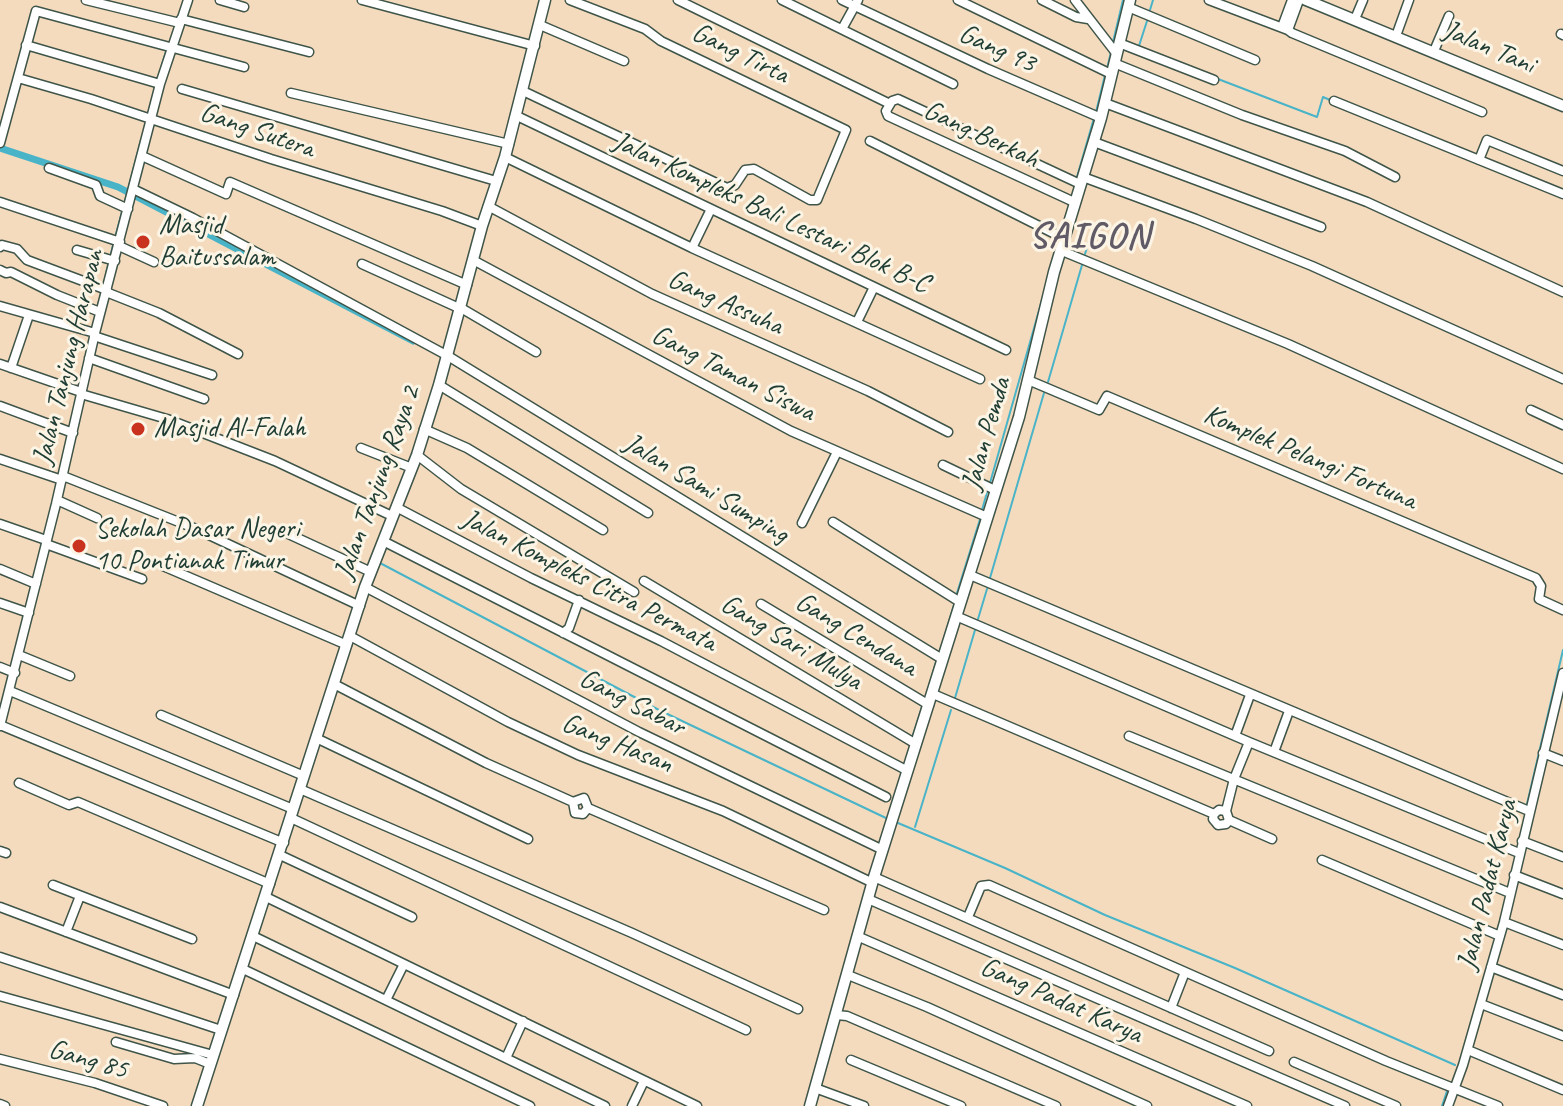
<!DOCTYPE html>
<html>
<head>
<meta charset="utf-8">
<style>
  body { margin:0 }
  canvas { display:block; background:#f5dbbe }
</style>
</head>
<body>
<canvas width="1563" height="1106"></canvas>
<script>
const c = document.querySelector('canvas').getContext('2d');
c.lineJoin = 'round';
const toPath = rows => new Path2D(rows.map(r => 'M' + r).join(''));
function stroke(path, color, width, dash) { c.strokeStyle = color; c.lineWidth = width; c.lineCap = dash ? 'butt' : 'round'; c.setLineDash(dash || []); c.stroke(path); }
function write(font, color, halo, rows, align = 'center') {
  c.font = font + ' Caveat,sans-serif'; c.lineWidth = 6; c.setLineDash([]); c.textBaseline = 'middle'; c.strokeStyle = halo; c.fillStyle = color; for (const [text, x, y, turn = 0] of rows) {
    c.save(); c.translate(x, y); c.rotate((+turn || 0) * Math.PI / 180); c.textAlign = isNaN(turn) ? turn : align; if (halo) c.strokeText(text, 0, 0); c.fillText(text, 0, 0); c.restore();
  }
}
stroke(toPath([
  [1302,4,1315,9],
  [1150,10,1153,0],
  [1113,42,1123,0],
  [1138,49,1147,21],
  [161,68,167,48],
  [1107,69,1111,52],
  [1218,79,1317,117,1323,97,1330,100],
  [1096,112,1105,75],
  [1077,177,1094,118],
  [125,201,141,140],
  [116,234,122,212],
  [111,254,113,245],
  [1085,254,1094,225],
  [104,283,108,265],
  [98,305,101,294],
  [1048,382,1082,265],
  [990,483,1042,300],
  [982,510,988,489],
  [380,563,659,710,888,819],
  [990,578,1044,393],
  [957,593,981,516],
  [978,619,987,589],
  [940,651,954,605],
  [926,696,936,662],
  [955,698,975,630],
  [913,735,922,707],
  [1527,804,1563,650],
  [898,823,1005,868,1105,915,1235,968,1455,1065],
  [1523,826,1525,816],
  [915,827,951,710],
  [1442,1106,1447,1091]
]), '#49b4c7', 2);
stroke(toPath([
  [0,148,118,187,413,341]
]), '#49b4c7', 7);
const minor = toPath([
  [86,0,180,23],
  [220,0,244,7],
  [362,0,535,46],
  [678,0,890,104],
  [782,0,953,84],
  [842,0,988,69,1101,118],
  [958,0,1111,74],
  [1042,0,1076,17,1088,19],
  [1075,0,1116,53],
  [1209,0,1288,30],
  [1299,0,1288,30,1292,33,1482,112],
  [1128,7,1255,60],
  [181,19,309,52],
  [1355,19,1363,0],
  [540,25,624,61],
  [1282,27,1292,0],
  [842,29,858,0],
  [1561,34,1563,35],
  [1396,36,1409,0],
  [1119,43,1214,80],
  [26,45,160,84],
  [1434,51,1449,16],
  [1114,63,1242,115,1345,151,1395,177],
  [18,78,91,99,271,159,442,211,482,226],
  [182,89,496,181],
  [523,91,727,188,735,185,745,170,754,169,810,200,817,200,846,130,661,41,645,29,570,0],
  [291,93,509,144],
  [1334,101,1563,194],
  [1105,103,1367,202,1563,292],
  [517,116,1006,350],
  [870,141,1065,239],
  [1094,142,1321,227],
  [0,143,36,11,244,67],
  [142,156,226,194,230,182,467,285],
  [505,157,692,248,980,379],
  [1479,160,1487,140,1563,171],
  [49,168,96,185,100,196,128,209],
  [1083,177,1196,219,1312,266,1563,379],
  [133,189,193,218,448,356,942,659],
  [0,202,120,242],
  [1074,202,888,116,886,111,892,101,898,99,1080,184],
  [488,206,652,294,868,391,948,432],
  [119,246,154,262],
  [0,247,2,245,17,249,27,260,107,290],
  [692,248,711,209],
  [77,250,115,261],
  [1062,251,1288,344,1563,469],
  [473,260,791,431,987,517],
  [362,264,461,309],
  [0,270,6,273,11,272,57,295,100,312],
  [106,292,159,313,238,354],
  [0,306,95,333],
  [461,308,536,352],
  [857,322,874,287],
  [94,336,212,375],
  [89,358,204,399],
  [0,364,81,392],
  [11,368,29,315],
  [1028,380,1099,410,1107,396,1536,578,1541,586,1539,599,1563,610],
  [439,385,648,513],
  [81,394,167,419,275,461,392,516],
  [0,406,73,433],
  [1531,410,1563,425],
  [424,429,467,448,603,530],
  [361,448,412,468],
  [417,455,461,489,634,592],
  [0,459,62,480],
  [943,465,995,490],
  [63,476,194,528,360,606],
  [57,500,97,518],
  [396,507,531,578,661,641,908,771],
  [833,522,960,602],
  [802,523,837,452],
  [0,524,46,540],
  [282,531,371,572],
  [383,541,886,797],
  [46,544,142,579],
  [163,566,347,645],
  [0,569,36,584],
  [970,575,1529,811],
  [644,581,916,744],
  [365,587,639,732,883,850],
  [0,603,29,613],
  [761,604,929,705],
  [956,616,1249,742,1519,853],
  [563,633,569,628,579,600],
  [350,636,508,722,578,755,723,811,873,883],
  [19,655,70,676],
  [0,667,15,673],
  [334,684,486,763,573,802],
  [10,691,293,809],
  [933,694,1214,814,1219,810,1226,811],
  [161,715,304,776],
  [0,725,284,843],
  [0,726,56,504,95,333,160,84,188,0],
  [1129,736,1510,893],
  [1235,736,1250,695],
  [316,738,528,839],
  [1249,742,1234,779,1226,811,1229,820,1272,839],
  [1274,752,1289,711],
  [1543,753,1563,761],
  [19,783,69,805,78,802,270,884],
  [300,789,632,933,798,1009],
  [588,808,583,814,575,813,573,802,584,798,588,808,824,910],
  [1214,814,1213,819,1218,825,1226,824,1229,820],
  [291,818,746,1030],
  [1522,841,1563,857],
  [0,851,6,853],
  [280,855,412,917],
  [1322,860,1500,936],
  [1514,875,1563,894],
  [874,877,1269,1051],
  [53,885,192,939],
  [266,897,697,1106],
  [868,899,1345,1106],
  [0,907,234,995],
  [968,917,981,886,989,885,1386,1061,1498,1106],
  [1504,922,1563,945],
  [66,932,80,896],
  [253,936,605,1106],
  [857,936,1247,1106],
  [0,957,221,1030],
  [1491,967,1563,995],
  [243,969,530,1106],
  [848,975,927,1007,1147,1106],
  [0,996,213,1055],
  [386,1000,404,964],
  [1481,1004,1563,1036],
  [1171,1008,1185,972],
  [836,1015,847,1016,1056,1106],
  [116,1042,174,1059,195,1058,210,1064],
  [1468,1050,1563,1090],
  [506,1058,523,1021],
  [0,1059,95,1083,163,1106],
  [851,1060,961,1106],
  [1294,1062,1396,1106],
  [815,1088,864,1106],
  [0,1104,5,1106],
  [632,1106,644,1081],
  [1448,1106,1463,1065,1504,922,1563,673]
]);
const tertiary = toPath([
  [1306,0,1563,106],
  [197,1106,365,587,417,455,439,385,482,226,505,157,545,0],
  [810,1106,874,877,1019,417,1054,272,1101,118,1130,0]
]);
stroke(minor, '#3f5549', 11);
stroke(tertiary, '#3f5549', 13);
stroke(minor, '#fff', 8);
stroke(tertiary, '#fff', 10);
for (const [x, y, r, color] of [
  [143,242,8,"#c8321e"],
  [138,429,8,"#c8321e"],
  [79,546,8,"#c8321e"]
]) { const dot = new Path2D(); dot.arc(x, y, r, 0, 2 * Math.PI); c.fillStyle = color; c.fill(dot); stroke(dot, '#fcf5e5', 3); }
write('28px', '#1f3d34', '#fcf5e5', [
  ["Jalan Tani",1489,48,23],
  ["Gang 93",997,49,24],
  ["Gang Tirta",740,54,26],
  ["Gang Sutera",257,131,19],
  ["Gang Berkah",981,135,25],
  ["Jalan Kompleks Bali Lestari Blok B-C",771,213,25],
  ["Gang Assuha",725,303,24],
  ["Jalan Tanjung Harapan",69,357,-76],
  ["Gang Taman Siswa",733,374,27],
  ["Jalan Pemda",987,434,-74],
  ["Komplek Pelangi Fortuna",1310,458,23],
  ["Jalan Tanjung Raya 2",378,483,-70],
  ["Jalan Sami Sumping",706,489,31],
  ["Jalan Kompleks Citra Permata",589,581,27],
  ["Gang Cendana",856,635,31],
  ["Gang Sari Mulya",791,643,31],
  ["Gang Sabar",632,703,27],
  ["Gang Hasan",617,744,22],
  ["Jalan Padat Karya",1488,885,-76],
  ["Gang Padat Karya",1061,1001,24],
  ["Gang 85",88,1060,16]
]);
write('28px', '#1f3d34', '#fcf5e5', [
  ["Masjid",159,226],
  ["Baitussalam",159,258],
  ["Masjid Al-Falah",154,429],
  ["Sekolah Dasar Negeri",95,530],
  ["10 Pontianak Timur",95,562]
], 'left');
c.letterSpacing = '2px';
write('bold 36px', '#615b67', '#fcf5e5', [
  ["SAIGON",1090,238]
]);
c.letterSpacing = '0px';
</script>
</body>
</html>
